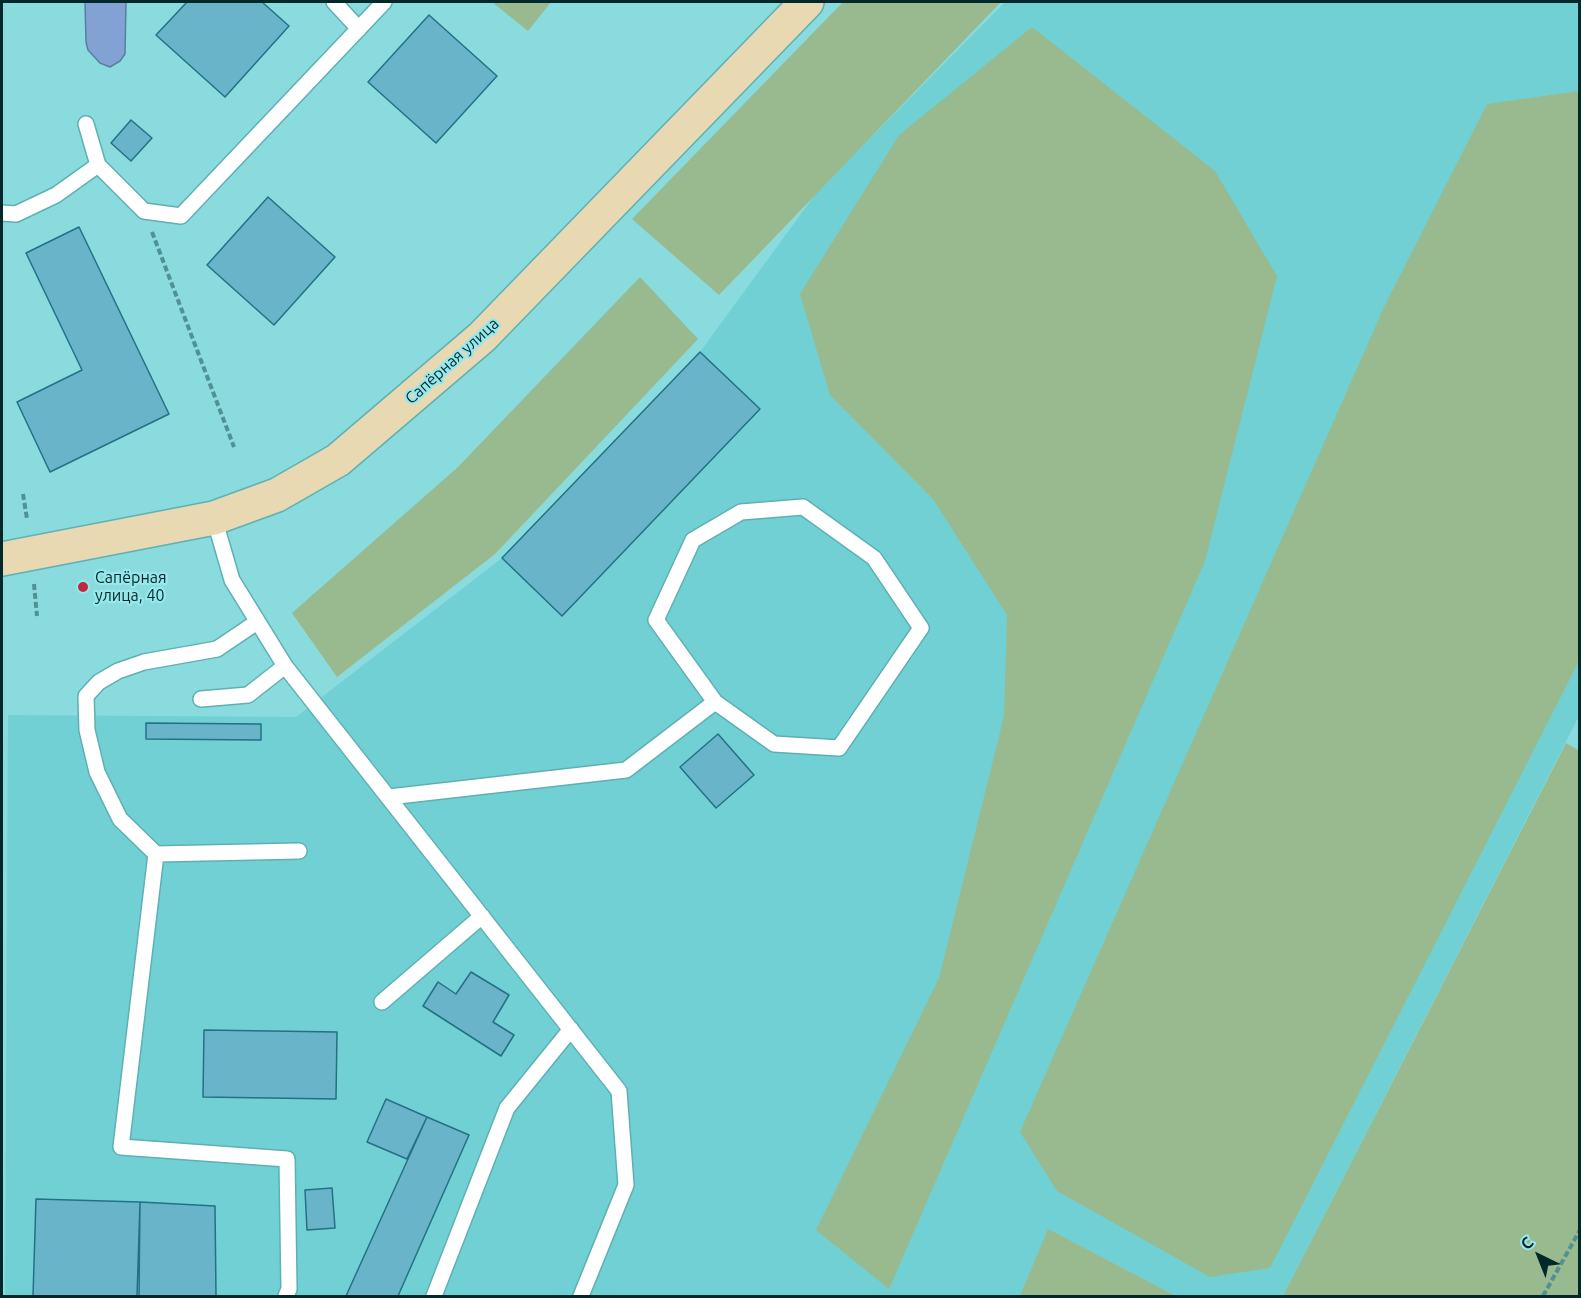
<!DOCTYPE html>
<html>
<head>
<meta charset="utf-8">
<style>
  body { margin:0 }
  #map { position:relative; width:1581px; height:1298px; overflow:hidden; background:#89dbde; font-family:Ubuntu,sans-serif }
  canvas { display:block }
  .frame { position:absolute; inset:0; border:3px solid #03282a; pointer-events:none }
  .north { position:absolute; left:1509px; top:1226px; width:60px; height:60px; -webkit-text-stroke:4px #96e8ec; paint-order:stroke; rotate:317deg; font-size:16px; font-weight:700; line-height:24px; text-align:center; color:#03282a }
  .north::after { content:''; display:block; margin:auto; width:21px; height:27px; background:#03282a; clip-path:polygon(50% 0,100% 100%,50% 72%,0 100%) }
</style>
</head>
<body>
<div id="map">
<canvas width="1581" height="1298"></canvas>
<div class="frame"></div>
<div class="north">С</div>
</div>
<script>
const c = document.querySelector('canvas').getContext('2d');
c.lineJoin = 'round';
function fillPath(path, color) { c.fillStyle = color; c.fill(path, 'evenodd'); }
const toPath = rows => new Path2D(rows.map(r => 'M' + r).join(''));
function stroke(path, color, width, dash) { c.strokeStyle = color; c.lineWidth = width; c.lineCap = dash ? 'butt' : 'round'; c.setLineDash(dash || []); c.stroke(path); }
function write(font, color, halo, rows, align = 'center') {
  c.font = font + ' Ubuntu,sans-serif'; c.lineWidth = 4.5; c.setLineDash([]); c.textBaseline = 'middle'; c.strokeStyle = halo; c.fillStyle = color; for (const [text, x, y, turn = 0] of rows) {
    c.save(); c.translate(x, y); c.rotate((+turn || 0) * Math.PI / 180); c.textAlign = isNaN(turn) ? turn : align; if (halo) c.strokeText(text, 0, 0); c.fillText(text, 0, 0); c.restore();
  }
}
fillPath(toPath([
  [1005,2,1579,2,1579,716,1283,1296,1176,1296,1049,1230,1020,1296,5,1296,8,715,296,717,502,558,700,352,817,192]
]), '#71d0d4');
fillPath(toPath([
  [492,2,551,2,528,31],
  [843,2,1001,2,719,295,632,219],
  [1032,27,1215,171,1277,276,1205,561,889,1289,816,1230,939,978,1004,716,1007,615,933,499,830,395,800,294,899,135],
  [1579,91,1579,661,1270,1268,1210,1277,1057,1191,1020,1132,1384,307,1487,104],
  [640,277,698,339,495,554,337,677,292,613,458,467],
  [1566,743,1580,751,1579,1296,1283,1296],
  [1048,1229,1176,1296,1020,1296]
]), '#98ba8e');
const water = toPath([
  [85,2,126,2,125,54,120,61,110,67,100,63,88,50,86,42,85,2]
]);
fillPath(water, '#82a2d3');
stroke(water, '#5c7da0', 1.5);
const building = toPath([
  [187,2,262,2,289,26,225,97,156,35,187,2],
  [429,15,497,76,436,143,368,82,429,15],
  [131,120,152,138,131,161,111,143,131,120],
  [268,197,335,257,274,325,207,265,268,197],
  [79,227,169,414,50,472,17,402,82,370,26,253,79,227],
  [700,352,760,409,562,616,502,558,700,352],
  [146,723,261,724,261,740,146,739,146,723],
  [718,734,754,775,716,808,680,767,718,734],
  [471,972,509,995,493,1022,514,1035,501,1056,423,1006,438,982,456,994,471,972],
  [204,1030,337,1032,336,1099,203,1097,204,1030],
  [386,1099,427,1117,407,1159,367,1142,386,1099],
  [427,1117,469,1135,398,1296,346,1296,427,1117],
  [332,1188,335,1228,307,1230,305,1190,332,1188],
  [36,1199,140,1202,137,1296,33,1296,36,1199],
  [140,1202,215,1206,216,1296,139,1296,140,1202]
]);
fillPath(building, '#6ab4ca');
stroke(building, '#227185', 1.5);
const lane = toPath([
  [334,2,359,29],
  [86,124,98,165],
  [2,213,16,214,56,195,98,165,144,211,181,216,384,2],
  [803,507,874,558,921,628,839,748,774,744,715,702,656,620,693,540,741,512,803,507],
  [214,518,232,580,285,666,619,1091,626,1185,581,1296],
  [257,622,217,649,144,662,118,671,99,682,86,696,87,730,97,772,120,819,156,854,121,1147,287,1159,289,1289,286,1296],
  [201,699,248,695,285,666],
  [389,797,626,770,715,702],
  [156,854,299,851],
  [382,1002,482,916],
  [434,1296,507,1108,571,1029]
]);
const secondary = toPath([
  [2,559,214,518,277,495,338,460,482,337,807,2]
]);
stroke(lane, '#5eb0b3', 18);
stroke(secondary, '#5eb0b3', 36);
stroke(toPath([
  [152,232,234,447],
  [23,494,27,519],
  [34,584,37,616],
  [1543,1296,1580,1230]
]), '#519093', 4, [6, 3]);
stroke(lane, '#fff', 15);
stroke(secondary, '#e8d9b3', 33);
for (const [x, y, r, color] of [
  [83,587,6,"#bb2a3e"]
]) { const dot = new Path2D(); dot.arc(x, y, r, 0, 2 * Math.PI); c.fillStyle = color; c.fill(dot); stroke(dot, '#96e8ec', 2); }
write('16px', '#03282a', '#96e8ec', [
  ["Сапёрная улица",452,361,-42]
]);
write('16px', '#03282a', '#96e8ec', [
  ["Сапёрная",95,578],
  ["улица, 40",95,596]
], 'left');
</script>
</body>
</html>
